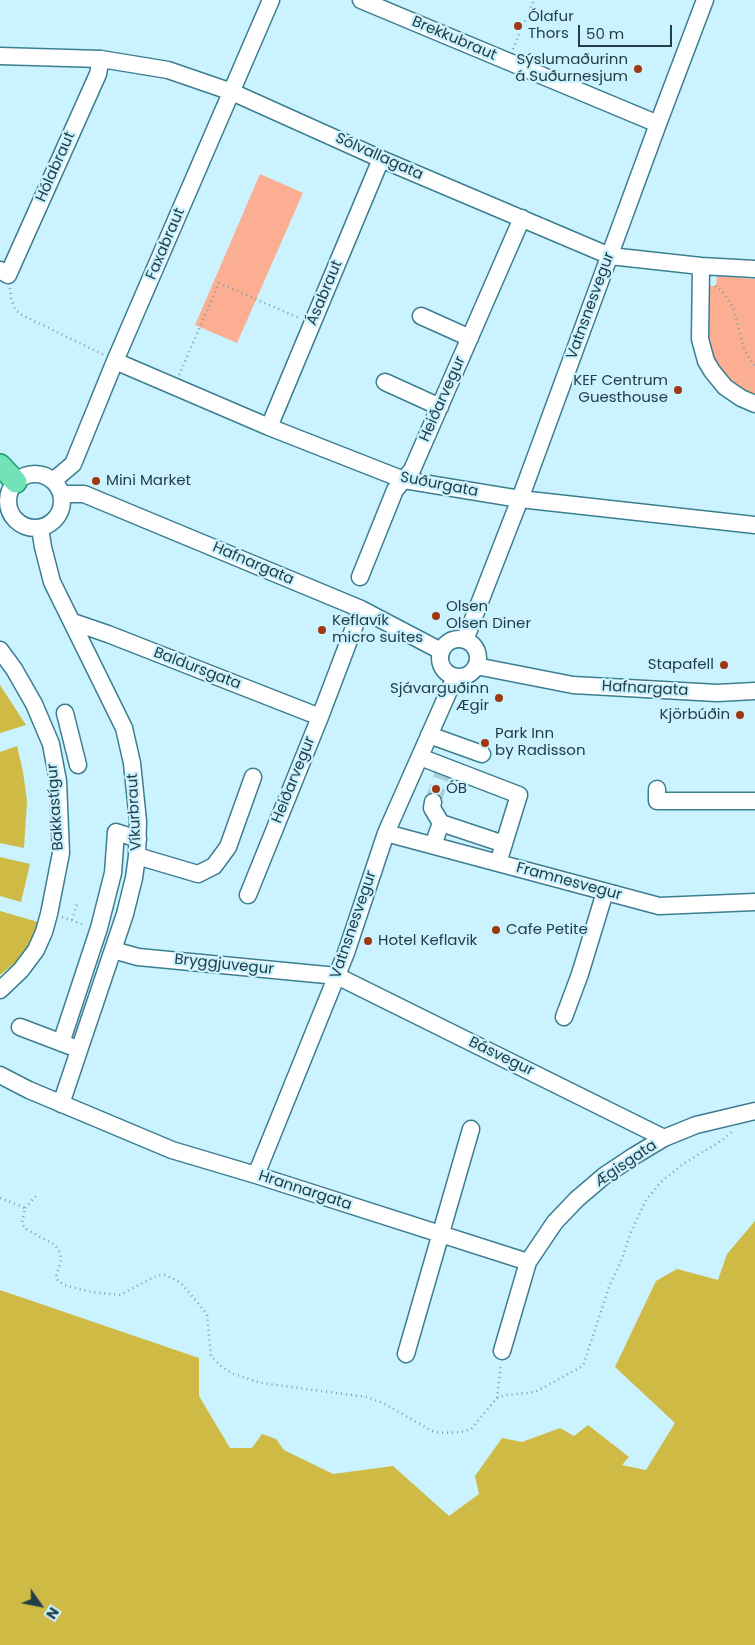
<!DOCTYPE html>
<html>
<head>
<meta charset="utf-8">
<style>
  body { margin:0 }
  #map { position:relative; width:755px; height:1645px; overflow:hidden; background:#cbf2ff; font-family:Poppins,sans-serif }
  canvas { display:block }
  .north { position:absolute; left:15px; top:1580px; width:50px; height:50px; -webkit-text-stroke:4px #cbf2ff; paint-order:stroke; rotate:123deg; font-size:14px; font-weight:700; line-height:20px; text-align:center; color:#223e46 }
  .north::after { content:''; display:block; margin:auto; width:18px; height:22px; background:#223e46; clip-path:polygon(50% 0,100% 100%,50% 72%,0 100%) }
  .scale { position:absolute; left:578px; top:25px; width:94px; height:22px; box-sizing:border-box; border:2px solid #223e46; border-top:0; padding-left:6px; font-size:15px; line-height:18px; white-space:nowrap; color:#223e46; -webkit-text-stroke:4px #cbf2ff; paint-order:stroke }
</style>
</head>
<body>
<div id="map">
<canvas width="755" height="1645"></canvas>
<div class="north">N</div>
<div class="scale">50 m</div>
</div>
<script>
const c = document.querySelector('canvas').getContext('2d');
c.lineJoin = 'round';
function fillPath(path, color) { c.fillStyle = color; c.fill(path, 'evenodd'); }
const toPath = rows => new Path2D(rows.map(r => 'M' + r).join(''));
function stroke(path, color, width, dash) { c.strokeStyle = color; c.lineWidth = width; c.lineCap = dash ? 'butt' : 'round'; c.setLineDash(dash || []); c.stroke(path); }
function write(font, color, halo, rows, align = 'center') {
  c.font = font + ' Poppins,sans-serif'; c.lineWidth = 4.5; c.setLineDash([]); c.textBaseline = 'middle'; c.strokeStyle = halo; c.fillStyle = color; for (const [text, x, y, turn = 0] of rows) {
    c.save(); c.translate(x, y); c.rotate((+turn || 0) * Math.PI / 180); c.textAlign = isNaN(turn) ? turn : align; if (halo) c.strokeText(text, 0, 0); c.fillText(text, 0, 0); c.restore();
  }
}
fillPath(toPath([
  [260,174,303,193,237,343,195,325],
  [717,276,755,279,755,398,725,381,707,347,706,286,716,286]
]), '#fcae93');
fillPath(toPath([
  [0,685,26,725,0,733],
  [17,746,23,772,27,801,24,848,0,843,0,752],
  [0,857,30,864,21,902,0,896],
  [0,911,38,922,28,952,0,975],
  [755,1221,755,1645,0,1645,0,1290,199,1358,199,1396,230,1448,252,1448,262,1434,276,1439,284,1450,333,1474,393,1466,449,1516,479,1494,475,1476,502,1438,522,1442,560,1428,574,1436,588,1425,629,1457,622,1465,646,1470,675,1423,615,1367,656,1281,677,1269,718,1280,727,1254]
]), '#ceba45');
stroke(toPath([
  [433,802,442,775]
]), '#a9ceda', 16, [16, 8]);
const minor = toPath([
  [361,0,658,124],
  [0,56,101,59,168,70,232,92,381,159,610,256,701,266,755,269],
  [701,266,700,339,706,361,712,371,725,387,741,398,755,404],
  [0,270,8,275,98,74,101,59],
  [421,316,470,338],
  [115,361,269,427,404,480,520,499,755,525],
  [385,382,440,407],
  [269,427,381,159],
  '8 501a27 27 0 1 1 54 0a27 27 0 1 1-54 0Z',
  [53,481,73,464,115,361,271,0],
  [61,494,84,494,361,609,441,651],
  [40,528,43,547,52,582,124,728,132,763,138,821,137,856,134,878,125,914,61,1104],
  [360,577,395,490,412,470,522,218],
  [73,622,108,634,320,717],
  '440 658a19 19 0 1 1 38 0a19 19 0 1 1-38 0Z',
  [465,640,520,499,658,124,705,0],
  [0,650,14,669,34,704,51,744,58,781,61,853,49,914,44,932,36,950,21,970,0,990],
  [476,666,573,685,717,693,755,691],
  [65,713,78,765],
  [429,735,482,754],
  [420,757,519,795,498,863],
  [657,789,657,801,755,801],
  [441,823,504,844],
  [386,833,659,906,755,902],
  [433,845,441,823,432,808,433,802],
  [137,856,198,874,214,866,228,847,253,777],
  [248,895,320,717,361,609],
  [113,950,138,957,337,976,664,1138],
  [564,1017,580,974,605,892],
  [20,1027,70,1046],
  [61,1043,99,928,113,873,116,832,138,839],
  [0,1075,29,1090,172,1150,256,1175,528,1262,502,1351],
  [256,1175,346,953,386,833,455,677],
  [528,1262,555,1222,577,1199,604,1176,634,1156,664,1138,696,1125,755,1111],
  [406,1354,471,1129]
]);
const major = toPath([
  [0,465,16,482]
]);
stroke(minor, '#3b7e91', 19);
stroke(major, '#1a9c71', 24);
stroke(toPath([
  [513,49,534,0],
  [715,286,722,291,733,307,744,348,750,360,755,365],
  [10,288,11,298,15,309,20,314,104,355],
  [179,375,219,283,299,318],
  [62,917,85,925],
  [72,920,77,904],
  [0,1198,25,1208,22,1223,24,1228,55,1245,60,1253,61,1260,56,1277,58,1281,67,1286,92,1292,120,1295,158,1275,166,1275,181,1283,207,1314,211,1356,222,1367,234,1374,261,1383,367,1397,383,1403,432,1431,440,1433,461,1432,471,1429,497,1398,506,1395,535,1392,583,1366,609,1287,622,1259,630,1234,646,1200,661,1182,683,1164,721,1141,733,1131],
  [25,1208,38,1194],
  [497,1398,501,1365]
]), '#7d9faa', 2.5, [1, 4]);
stroke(minor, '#fff', 16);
stroke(major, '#73e2b8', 21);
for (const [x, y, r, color] of [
  [518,26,5,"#9e390f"],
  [638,69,5,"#9e390f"],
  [678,390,5,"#9e390f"],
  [96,481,5,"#9e390f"],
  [436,616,5,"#9e390f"],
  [322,630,5,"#9e390f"],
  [724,665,5,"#9e390f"],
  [499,698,5,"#9e390f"],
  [740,715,5,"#9e390f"],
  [485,743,5,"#9e390f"],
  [436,789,5,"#9e390f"],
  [496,930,5,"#9e390f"],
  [368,941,5,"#9e390f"]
]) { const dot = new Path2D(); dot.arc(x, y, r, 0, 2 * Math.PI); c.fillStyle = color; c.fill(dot); stroke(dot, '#cbf2ff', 2); }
write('15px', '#223e46', '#cbf2ff', [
  ["Ólafur",528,17],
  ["Thors",528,34],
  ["Sýslumaðurinn",628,60,"right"],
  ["á Suðurnesjum",628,77,"right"],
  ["KEF Centrum",668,381,"right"],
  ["Guesthouse",668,398,"right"],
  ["Mini Market",106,481],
  ["Olsen",446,607],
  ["Olsen Diner",446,624],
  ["Keflavík",332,621],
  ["micro suites",332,638],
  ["Stapafell",714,665,"right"],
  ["Sjávarguðinn",489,689,"right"],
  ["Ægir",489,706,"right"],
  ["Kjörbúðin",730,715,"right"],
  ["Park Inn",495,734],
  ["by Radisson",495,751],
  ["ÓB",446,789],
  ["Cafe Petite",506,930],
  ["Hotel Keflavik",378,941]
], 'left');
write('15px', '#223e46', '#cbf2ff', [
  ["Brekkubraut",454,39,23],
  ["Sólvallagata",379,157,24],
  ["Hólabraut",56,167,-66],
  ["Faxabraut",166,244,-67],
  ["Ásabraut",325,293,-67],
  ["Vatnsnesvegur",591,306,-70],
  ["Heiðarvegur",443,399,-66],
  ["Suðurgata",439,485,11],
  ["Hafnargata",253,564,23],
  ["Baldursgata",197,669,21],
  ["Hafnargata",645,689,3],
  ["Heiðarvegur",294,780,-68],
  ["Bakkastígur",56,807,-94],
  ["Víkurbraut",135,812,-93],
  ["Framnesvegur",569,882,15],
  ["Vatnsnesvegur",354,925,-71],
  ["Bryggjuvegur",224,965,6],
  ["Básvegur",501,1057,26],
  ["Ægisgata",626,1164,-34],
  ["Hrannargata",305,1191,18]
]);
</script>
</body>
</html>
